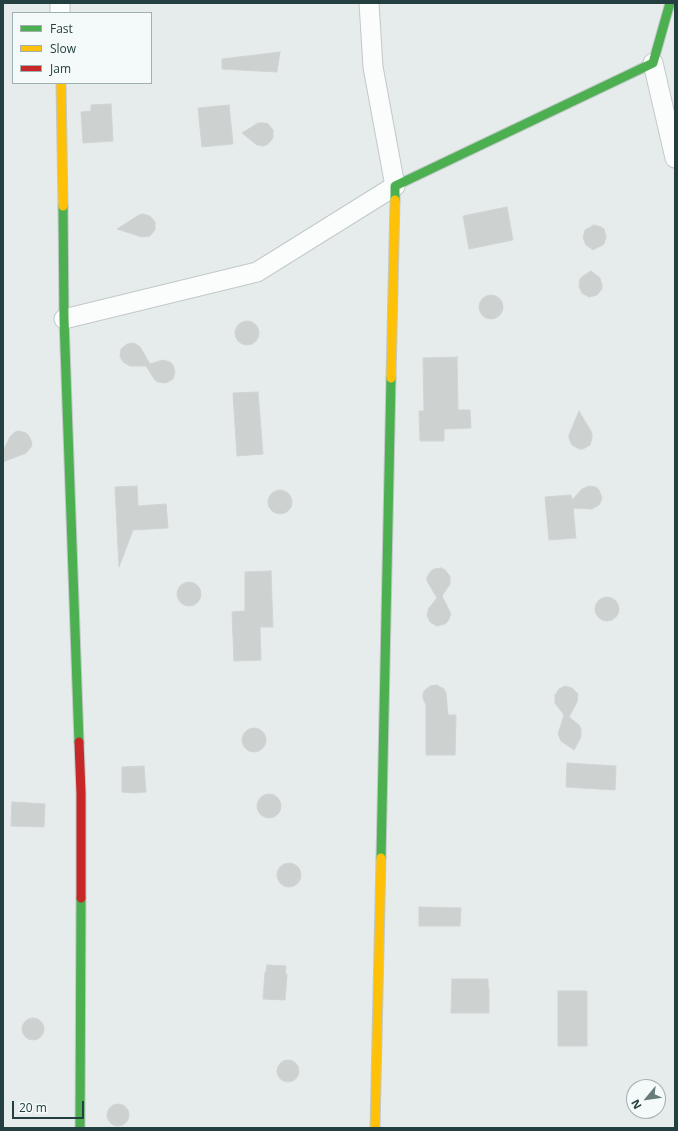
<!DOCTYPE html>
<html>
<head>
<meta charset="utf-8">
<style>
  body { margin:0 }
  #map { position:relative; width:678px; height:1131px; overflow:hidden; background:#e6ebeb; font-family:"Open Sans",sans-serif }
  canvas { display:block }
  .frame { position:absolute; inset:0; border:4px solid #233f3f; pointer-events:none }
  .legend { position:absolute; left:12px; top:12px; width:140px; height:72px; box-sizing:border-box; background:#f4faf9; border:1px solid #a0afaf; margin:0; padding:5px 7px; list-style:none; font-size:12px; color:#233f3f }
  .legend li { display:flex; align-items:center; gap:8px; height:20px }
  .legend b { width:20px; border:1px solid #a0afaf }
  .north { position:absolute; left:626px; top:1079px; width:40px; height:40px; box-sizing:border-box; background:#f4faf9; border:1px solid #a0afaf; border-radius:50%; rotate:241deg; font-size:11px; font-weight:700; line-height:16px; text-align:center; color:#233f3f }
  .north::after { content:''; display:block; margin:auto; width:14px; height:18px; background:#677b7b; clip-path:polygon(50% 0,100% 100%,50% 72%,0 100%) }
  .scale { position:absolute; left:12px; top:1101px; width:72px; height:18px; box-sizing:border-box; border:2px solid #233f3f; border-top:0; padding-left:5px; font-size:12px; line-height:14px; white-space:nowrap; color:#233f3f; -webkit-text-stroke:3px #f4faf9; paint-order:stroke }
</style>
</head>
<body>
<div id="map">
<canvas width="678" height="1131"></canvas>
<div class="frame"></div>
<ul class="legend">
<li><b style="height:5px;background:#4caf50"></b>Fast</li>
<li><b style="height:5px;background:#ffc107"></b>Slow</li>
<li><b style="height:5px;background:#c62828"></b>Jam</li>
</ul>
<div class="north">N</div>
<div class="scale">20 m</div>
</div>
<script>
const c = document.querySelector('canvas').getContext('2d');
c.lineJoin = 'round';
function fillPath(path, color) { c.fillStyle = color; c.fill(path, 'evenodd'); }
const toPath = rows => new Path2D(rows.map(r => 'M' + r).join(''));
function stroke(path, color, width, dash) { c.strokeStyle = color; c.lineWidth = width; c.lineCap = dash ? 'butt' : 'round'; c.setLineDash(dash || []); c.stroke(path); }
const building = toPath([
  [280,52,277,72,222,69,222,59,280,52],
  [111,104,113,141,83,143,81,112,91,111,91,105,111,104],
  [229,105,233,144,202,147,198,108,229,105],
  [258,123,265,123,268,124,273,130,273,138,268,144,264,146,257,145,242,133,258,123],
  [507,207,513,240,469,249,463,216,507,207],
  [143,214,150,216,155,222,155,230,150,236,142,237,117,229,139,215,143,214],
  [594,225,601,227,604,229,606,237,604,244,593,250,586,245,583,238,585,230,594,225],
  [591,271,600,278,602,285,602,289,597,295,589,297,582,293,579,286,580,279,583,276,591,271],
  '479 307a12 12 0 1 1 24 0a12 12 0 1 1-24 0Z',
  '235 333a12 12 0 1 1 24 0a12 12 0 1 1-24 0Z',
  [134,343,140,347,150,364,163,360,170,362,173,365,175,372,173,379,166,383,158,382,155,380,146,366,130,366,123,362,120,356,121,349,127,344,134,343],
  [457,357,458,410,470,410,471,428,444,429,444,441,420,441,419,411,424,411,423,358,457,357],
  [258,392,263,454,237,456,233,393,258,392],
  [579,411,592,433,592,438,590,445,583,449,579,449,572,445,569,438,569,435,579,411],
  [19,431,26,433,29,436,32,443,31,447,26,453,3,462,3,451,10,437,15,432,19,431],
  [137,486,138,506,166,504,168,528,133,530,119,567,115,487,137,486],
  [589,486,596,487,599,490,602,498,601,501,599,505,592,509,573,508,576,538,549,540,545,497,571,495,572,500,582,489,589,486],
  '268 502a12 12 0 1 1 24 0a12 12 0 1 1-24 0Z',
  [441,568,445,570,450,576,450,584,442,596,451,614,448,621,445,624,437,626,430,622,427,615,429,608,437,598,427,581,427,577,431,571,434,569,441,568],
  [271,571,273,627,260,627,261,660,234,661,232,612,245,611,245,572,271,571],
  '177 594a12 12 0 1 1 24 0a12 12 0 1 1-24 0Z',
  '595 609a12 12 0 1 1 24 0a12 12 0 1 1-24 0Z',
  [437,685,444,689,446,693,448,715,456,715,455,755,426,755,426,705,423,698,423,694,424,691,430,686,437,685],
  [565,686,572,688,578,694,577,702,569,717,579,725,581,729,581,737,574,750,561,741,558,734,564,715,555,703,555,695,559,689,565,686],
  '242 740a12 12 0 1 1 24 0a12 12 0 1 1-24 0Z',
  [567,763,616,766,615,790,566,787,567,763],
  [144,766,146,792,133,793,122,792,122,767,144,766],
  '257 806a12 12 0 1 1 24 0a12 12 0 1 1-24 0Z',
  [12,802,45,804,44,827,11,826,12,802],
  '277 875a12 12 0 1 1 24 0a12 12 0 1 1-24 0Z',
  [419,907,461,908,460,926,419,926,419,907],
  [267,965,286,966,285,974,287,974,285,1000,263,999,265,972,266,972,267,965],
  [452,979,488,979,488,988,489,988,489,1013,451,1013,452,979],
  [558,991,587,991,587,1046,558,1046,558,991],
  '22 1029a11 11 0 1 1 22 0a11 11 0 1 1-22 0Z',
  '277 1071a11 11 0 1 1 22 0a11 11 0 1 1-22 0Z',
  '107 1115a11 11 0 1 1 22 0a11 11 0 1 1-22 0Z'
]);
fillPath(building, '#cdd2d1');
stroke(building, '#cfd4d4', 1);
const street = toPath([
  [60,3,60,13],
  [653,63,675,158],
  [64,319,257,272,395,186,373,67,369,3]
]);
const fast = toPath([
  [395,200,395,186,653,63,670,3],
  [63,206,64,319,79,742],
  [381,858,391,378],
  [80,1128,81,898]
]);
const slow = toPath([
  [61,83,63,206],
  [391,378,395,200],
  [375,1128,381,858]
]);
const jam = toPath([
  [79,742,81,793,81,898]
]);
stroke(street, '#c3c8c8', 21);
stroke(fast, '#c1c9c8', 11);
stroke(slow, '#c1c9c8', 11);
stroke(jam, '#c1c9c8', 11);
stroke(street, '#fbfcfc', 19);
stroke(fast, '#4caf50', 9);
stroke(slow, '#ffc107', 9);
stroke(jam, '#c62828', 9);
</script>
</body>
</html>
